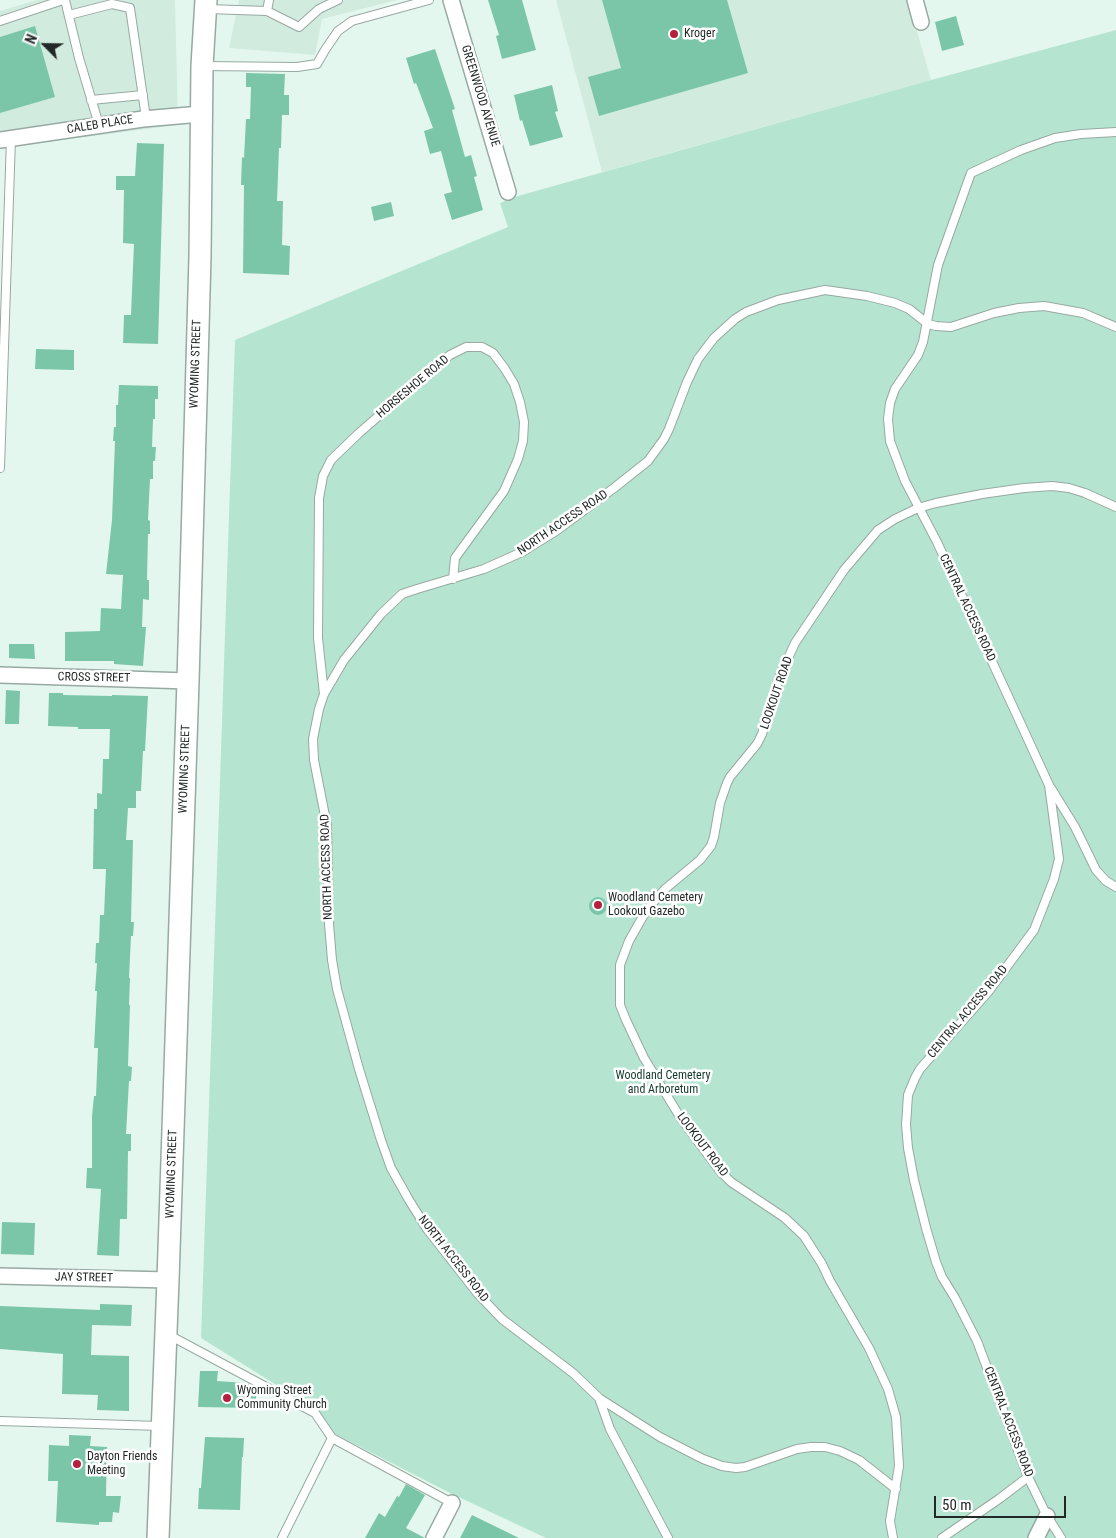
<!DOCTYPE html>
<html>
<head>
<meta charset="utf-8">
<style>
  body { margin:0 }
  #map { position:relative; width:1116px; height:1538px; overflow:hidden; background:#e4f7ee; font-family:"Roboto Condensed",sans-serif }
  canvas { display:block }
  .north { position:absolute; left:20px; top:20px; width:50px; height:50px; -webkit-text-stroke:4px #fff; paint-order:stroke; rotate:293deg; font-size:14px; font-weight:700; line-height:20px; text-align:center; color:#222926 }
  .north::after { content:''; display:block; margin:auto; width:18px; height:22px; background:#222926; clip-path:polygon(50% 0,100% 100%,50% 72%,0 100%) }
  .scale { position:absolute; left:934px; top:1496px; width:132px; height:22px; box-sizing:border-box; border:2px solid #222926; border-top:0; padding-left:6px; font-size:15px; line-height:18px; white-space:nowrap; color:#222926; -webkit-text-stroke:4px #fff; paint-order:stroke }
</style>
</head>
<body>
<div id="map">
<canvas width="1116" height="1538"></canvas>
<div class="north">N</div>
<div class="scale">50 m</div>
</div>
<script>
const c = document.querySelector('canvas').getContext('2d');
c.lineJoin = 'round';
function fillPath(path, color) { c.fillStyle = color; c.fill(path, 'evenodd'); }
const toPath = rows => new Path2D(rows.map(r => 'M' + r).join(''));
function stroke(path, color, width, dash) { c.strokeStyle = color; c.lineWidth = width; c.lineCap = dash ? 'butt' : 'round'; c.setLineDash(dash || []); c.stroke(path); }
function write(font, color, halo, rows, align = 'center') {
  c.font = font + ' "Roboto Condensed",sans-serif'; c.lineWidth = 5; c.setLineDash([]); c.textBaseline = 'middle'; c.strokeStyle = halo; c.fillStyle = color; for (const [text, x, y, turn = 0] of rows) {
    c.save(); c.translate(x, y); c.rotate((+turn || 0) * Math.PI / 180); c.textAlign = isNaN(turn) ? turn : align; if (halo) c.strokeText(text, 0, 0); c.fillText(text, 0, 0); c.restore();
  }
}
fillPath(toPath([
  [37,0,175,0,178,125,0,148,0,11],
  [239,0,397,0,322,19,315,55,229,48],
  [556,0,908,0,931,80,602,172]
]), '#d1ebdf');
fillPath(toPath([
  [1116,30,1116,1538,546,1538,450,1493,335,1434,318,1411,201,1338,235,340,508,227,500,203,518,196,931,80]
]), '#b5e5d0');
fillPath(toPath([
  [488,0,522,0,536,50,502,59,496,36,499,35],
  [602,0,727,0,748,73,599,116,588,77,621,68],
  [956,16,964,45,942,51,935,22],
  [35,26,55,97,0,113,0,37],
  [435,49,455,109,452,110,465,157,471,155,477,176,474,177,483,210,452,220,444,194,452,192,441,151,430,154,424,131,433,128,416,83,414,84,406,58],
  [246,73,285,74,284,95,289,95,289,115,282,115,281,148,279,148,277,201,283,201,282,245,290,246,289,275,243,273,244,185,241,185,242,157,244,158,246,119,250,119,251,87,246,87],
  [552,85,558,111,555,112,563,137,530,146,522,120,520,121,514,95],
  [137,143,164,144,158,344,123,343,124,315,131,315,134,244,123,243,124,190,116,190,116,176,135,176],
  [391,202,394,216,374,221,371,207],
  [36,349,74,350,74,370,35,369],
  [119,385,158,386,158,399,155,399,155,419,153,419,152,447,156,447,155,461,153,461,153,479,150,479,148,520,150,521,150,534,148,534,147,580,149,580,149,600,143,599,142,627,146,627,143,666,114,664,114,661,65,661,65,632,100,631,101,608,121,609,123,575,106,574,112,520,115,441,113,441,114,427,116,427,116,405,118,405],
  [9,644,34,644,35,659,9,658],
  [6,690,20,691,19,724,5,724],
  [49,693,63,693,63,695,112,696,112,695,148,696,145,751,143,751,141,791,136,791,136,808,128,808,126,840,133,840,131,922,134,922,133,936,131,936,129,978,130,978,129,1005,130,1005,128,1066,132,1067,131,1081,129,1081,126,1134,131,1134,131,1151,128,1151,127,1219,120,1219,119,1256,97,1255,101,1189,86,1188,87,1168,92,1168,92,1116,94,1096,96,1096,98,1048,94,1048,97,991,95,991,97,963,95,963,96,943,99,943,100,915,104,915,106,869,93,869,94,809,97,809,97,793,102,794,103,759,109,759,110,729,78,729,78,727,48,726],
  '589 906a9 9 0 1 1 18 0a9 9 0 1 1-18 0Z',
  [2,1222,35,1223,34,1255,1,1254],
  [100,1304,132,1305,131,1326,92,1325,91,1355,129,1356,129,1411,97,1410,98,1395,62,1394,63,1354,0,1349,0,1306,100,1310],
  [200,1371,218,1371,217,1381,246,1383,249,1384,249,1388,256,1389,256,1408,198,1407],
  [69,1435,91,1436,90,1446,107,1447,106,1496,121,1496,119,1513,113,1512,112,1522,99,1522,99,1525,56,1522,58,1481,48,1481,49,1445,69,1446],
  [205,1437,244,1438,243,1457,242,1457,240,1510,198,1509,199,1488,201,1488],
  [406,1484,425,1495,406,1528,425,1538,365,1538,379,1513,385,1517,397,1496,399,1497],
  [472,1515,519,1538,460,1538]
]), '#7bc6a8');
const lane = toPath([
  [65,0,79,58,99,125],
  [207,9,267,11,299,27,319,9,338,0],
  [267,11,269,0],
  [69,15,112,4,130,8,146,118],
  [0,21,63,0],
  [202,66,297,67,317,64,325,50,338,31,352,21,429,0],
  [91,100,143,95],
  [0,468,11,138],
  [324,694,318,638,319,498,323,476,331,460,358,434,422,378,450,355,466,347,482,347,493,353,505,369,514,384,520,402,524,422,523,441,518,459,504,491,455,558,453,579],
  [1051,788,1075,827,1096,870,1106,881,1116,887],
  [167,1334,315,1413,332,1438],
  [599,1398,660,1437,703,1459,722,1466,736,1468,745,1467,797,1449,811,1447,825,1447,840,1451,859,1460,896,1489],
  [0,1421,160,1426],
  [282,1538,332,1438,452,1503],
  [668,1538,610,1429,599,1398,573,1373,502,1319,478,1294,427,1229,409,1200,391,1168,381,1140,359,1069,337,989,332,960,329,924,327,826,314,760,313,739,319,709,324,694,344,660,381,614,402,594,417,589,484,569,522,552,556,531,614,488,648,461,664,439,669,429,687,382,698,359,714,338,735,319,746,312,778,300,825,290,867,296,895,303,909,309,928,324,936,326,951,327,994,313,1019,308,1044,306,1083,313,1116,327],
  [893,1538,890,1521,899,1466,896,1417,888,1389,869,1348,830,1281,822,1264,804,1236,785,1218,731,1182,720,1171,680,1117,644,1058,626,1020,620,1005,620,965,629,941,646,911,665,889,700,860,711,846,714,837,720,803,727,783,730,777,757,744,762,734,779,678,795,643,844,570,878,530,895,519,918,508,936,503,982,494,1024,488,1052,486,1069,488,1085,493,1116,507],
  [942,1538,999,1499,1028,1477],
  [1061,1538,1047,1516,1028,1477,977,1341,955,1298,942,1277,936,1262,926,1228,914,1180,908,1148,906,1125,908,1095,915,1078,920,1069,988,992,1034,930,1054,879,1059,859,1049,785,937,542,905,481,890,441,888,419,890,403,895,389,918,355,923,342,938,265,971,173,1021,150,1055,138,1081,134,1116,132]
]);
const street = toPath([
  [451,0,508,192],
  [915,0,921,22],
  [0,140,143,119,201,114],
  [0,675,188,681],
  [0,1276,168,1280],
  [434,1538,452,1503],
  [1036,1538,1047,1516]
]);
const secondary = toPath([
  [158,1538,168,1280,188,681,200,257,202,66,206,0]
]);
stroke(lane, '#97a9a1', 10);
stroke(street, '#97a9a1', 18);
stroke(secondary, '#97a9a1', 24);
stroke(lane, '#fff', 8);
stroke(street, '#fff', 15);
stroke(secondary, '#fff', 21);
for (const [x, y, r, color] of [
  [674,34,5,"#b4213e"],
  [598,905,5,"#b4213e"],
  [227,1398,5,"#b4213e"],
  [77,1464,5,"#b4213e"]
]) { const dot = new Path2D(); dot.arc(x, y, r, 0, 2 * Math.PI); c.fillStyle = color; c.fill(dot); stroke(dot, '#fff', 2); }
write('12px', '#222926', '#fff', [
  ["Kroger",684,34],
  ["Woodland Cemetery",608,898],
  ["Lookout Gazebo",608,912],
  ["Wyoming Street",237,1391],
  ["Community Church",237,1405],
  ["Dayton Friends",87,1457],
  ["Meeting",87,1471]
], 'left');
write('12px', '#222926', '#fff', [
  ["GREENWOOD AVENUE",480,96,73],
  ["CALEB PLACE",100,125,-9],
  ["WYOMING STREET",196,364,-88],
  ["HORSESHOE ROAD",413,387,-40],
  ["NORTH ACCESS ROAD",563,523,-34],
  ["CENTRAL ACCESS ROAD",967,608,65],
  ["CROSS STREET",94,678,1],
  ["LOOKOUT ROAD",777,693,-71],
  ["WYOMING STREET",185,769,-88],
  ["NORTH ACCESS ROAD",327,867,-92],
  ["CENTRAL ACCESS ROAD",968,1012,-50],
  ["LOOKOUT ROAD",702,1145,53],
  ["WYOMING STREET",172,1174,-88],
  ["NORTH ACCESS ROAD",453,1259,52],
  ["JAY STREET",84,1278,1],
  ["CENTRAL ACCESS ROAD",1008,1422,69]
]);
write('12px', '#16392c', '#fff', [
  ["Woodland Cemetery",663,1076],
  ["and Arboretum",663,1090]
]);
</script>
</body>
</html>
